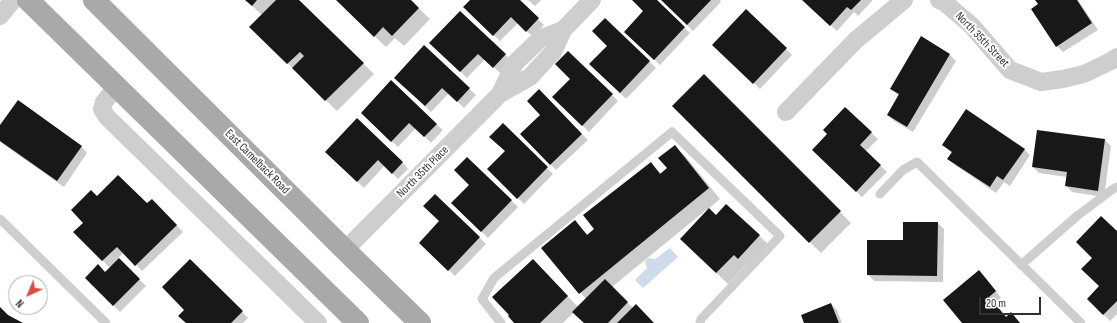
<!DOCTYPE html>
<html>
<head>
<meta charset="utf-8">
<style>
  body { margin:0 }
  #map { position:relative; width:1117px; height:323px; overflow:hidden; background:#fff; font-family:"Sofia Sans Condensed",sans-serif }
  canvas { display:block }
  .north { position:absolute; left:8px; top:275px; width:40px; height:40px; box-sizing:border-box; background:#fff; border:1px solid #adadad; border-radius:50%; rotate:224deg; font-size:11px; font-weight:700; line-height:16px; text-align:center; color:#313131 }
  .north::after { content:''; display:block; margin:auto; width:14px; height:18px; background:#dc4a3e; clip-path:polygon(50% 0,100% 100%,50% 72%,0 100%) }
  .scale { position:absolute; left:979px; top:297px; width:62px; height:18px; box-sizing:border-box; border:2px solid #313131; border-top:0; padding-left:5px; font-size:12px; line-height:14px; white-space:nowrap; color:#313131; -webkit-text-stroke:3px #fff; paint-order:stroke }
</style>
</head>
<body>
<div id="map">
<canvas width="1117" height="323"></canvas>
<div class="north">N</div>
<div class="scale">20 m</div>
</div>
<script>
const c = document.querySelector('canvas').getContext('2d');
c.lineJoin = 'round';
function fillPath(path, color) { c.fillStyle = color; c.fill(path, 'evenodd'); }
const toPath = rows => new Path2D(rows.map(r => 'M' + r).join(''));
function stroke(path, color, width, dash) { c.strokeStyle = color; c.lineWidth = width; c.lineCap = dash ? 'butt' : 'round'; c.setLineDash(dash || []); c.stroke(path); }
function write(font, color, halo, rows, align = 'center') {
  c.font = font + ' "Sofia Sans Condensed",sans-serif'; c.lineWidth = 4; c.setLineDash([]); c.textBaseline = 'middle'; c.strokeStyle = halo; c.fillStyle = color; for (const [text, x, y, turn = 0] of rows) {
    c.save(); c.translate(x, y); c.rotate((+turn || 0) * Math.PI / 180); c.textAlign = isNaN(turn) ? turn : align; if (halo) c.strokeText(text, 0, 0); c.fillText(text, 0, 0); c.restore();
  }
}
fillPath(toPath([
  [670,248,678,257,643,288,635,280,647,268,645,261,648,258,655,259]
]), '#cddbeb');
fillPath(toPath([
  [246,0,298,0,374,74,337,111,250,27,262,15],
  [337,0,410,0,430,19,404,46,395,38,386,47],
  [471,0,519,0,544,25,533,37,518,23,500,41,464,7],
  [528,0,541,0,535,6],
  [633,0,655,0,690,33,660,65,631,38,645,11],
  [662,0,720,0,721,2,693,31],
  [803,0,872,0,872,1,858,16,854,12,837,31],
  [1037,0,1078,0,1098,30,1063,52,1057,46],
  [460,12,512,61,500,73,485,59,467,78,437,49],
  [605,19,656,68,626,99,591,64,609,46],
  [425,47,476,95,464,108,449,93,431,112,402,84],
  [786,49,792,55,760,89,720,51],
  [568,52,618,101,589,132,553,97,571,79],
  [949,54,956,61,913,132,894,121,888,115,899,96,891,89],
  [704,76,851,223,821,253,674,106],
  [539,90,588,140,556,170,522,134,541,115],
  [845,108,878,139,866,151,887,172,862,197,813,150,828,134],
  [362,113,436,124,443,130,431,143,416,128,398,147],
  [503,124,553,174,524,204,488,169,506,151],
  [0,127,81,146,87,153,64,187,0,142],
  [1105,140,1111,146,1104,197,1072,192,1066,186,1067,177,1039,173,1033,167],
  [943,145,1024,149,1030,155,1010,186,1004,182,996,193,955,165,949,159,952,153],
  [674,146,686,157,720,199,708,209,716,216,727,205,771,247,750,270,746,265,728,284,692,250,707,211,706,210,612,287,633,308,653,323,585,323,574,312,563,323,516,323,544,271,578,307,586,299,542,248,575,221,588,235,596,229,651,163,662,174,668,169],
  [326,152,402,162,408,169,398,179,385,165,364,188],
  [467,158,518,207,488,238,453,203,470,185],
  [435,195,486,244,455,276,420,242,440,221],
  [97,197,147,205,152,200,183,232,142,271,124,252,118,258,146,286,120,312,86,278,105,273,110,268,75,232,84,222],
  [938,223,944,229,943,282,874,281,868,274],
  [1117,233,1117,314,1110,321,1088,299,1100,287],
  [190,260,248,318,243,323,187,323,186,310],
  [985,277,1001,298,995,303,1007,317,1011,313,1020,323,964,323],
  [831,304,837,310,842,323,805,323]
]), '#0003');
fillPath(toPath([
  [245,0,257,0,252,6],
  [276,0,299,0,364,63,325,101,292,68,304,56,300,52,287,64,249,27],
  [336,0,411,0,419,8,392,36,383,27,374,37],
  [470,0,520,0,539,18,526,32,511,17,493,36,463,7],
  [632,0,657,0,685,27,654,60,624,32,643,11],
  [661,0,711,0,687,25],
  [802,0,861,0,851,10,847,7,830,26],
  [1035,0,1077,0,1092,23,1056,47,1031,9,1038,4],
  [746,9,787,48,753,84,712,45],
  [460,11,506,54,493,68,478,54,460,72,429,43],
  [605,18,650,61,620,93,589,64,607,46,592,31],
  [921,36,950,54,907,127,887,115,899,94,890,89],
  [424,45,470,88,457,102,442,88,425,106,394,78],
  [568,51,613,94,582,126,552,97,570,79,555,64],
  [704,74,841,211,809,243,672,106],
  [391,80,437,124,424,137,409,123,391,142,361,113],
  [539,89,582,134,550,165,520,134,540,115,527,101],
  [18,100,82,146,57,181,0,141,0,125],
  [845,107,872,132,860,145,881,165,856,192,812,150,827,134,823,130],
  [966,109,1025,149,1003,180,997,176,990,187,947,159,952,152,942,145],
  [357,118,403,162,392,174,378,160,357,182,325,152],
  [503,123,548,167,517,199,487,169,505,151,489,137],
  [1037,130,1105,139,1098,191,1065,186,1067,172,1032,167],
  [675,145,709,188,579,294,541,248,575,220,587,235,594,229,583,215,651,162,660,174,667,168,658,158],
  [467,157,512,200,481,232,451,203,469,185,454,170],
  [118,175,147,203,152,199,177,225,135,266,117,247,102,261,73,232,83,223,71,210,91,190,97,196],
  [435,194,480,237,448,271,419,243,439,221,423,206],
  [726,204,760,235,738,259,734,255,716,273,680,239,709,208,716,215],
  [1101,216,1117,231,1117,301,1103,315,1087,299,1099,286,1081,269,1092,258,1076,242],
  [903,222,938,222,937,276,867,275,867,240,903,240],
  [119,258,140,279,113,306,85,278,98,264,105,272],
  [190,259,243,311,231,323,186,323,178,316,184,310,162,287],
  [533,259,568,296,540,323,514,323,508,316,509,315,492,297],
  [979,270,996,291,989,297,1006,317,1011,312,1020,323,962,323,943,300],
  [605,279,628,302,608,323,584,323,572,312],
  [831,303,839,323,804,323,801,315],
  [636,304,654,323,617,323],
  [0,307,8,315,23,323,0,323]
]), '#181818');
stroke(toPath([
  [880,194,903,170,917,162,1081,323],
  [0,219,106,323],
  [1021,265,1077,216,1113,189,1117,187],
  [501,323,482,299,494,278,672,132,780,236,701,319,700,323]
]), '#cecece', 9);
stroke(toPath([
  [939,0,945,3,971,25,1010,70,1041,82,1063,79,1084,74,1111,61,1117,57],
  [0,16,13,0],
  [116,87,104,102,102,109,107,117,318,323],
  [500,94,515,63,540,39,563,30],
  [786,112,856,40,904,0],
  [345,250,500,94,530,77,553,52,563,30,592,0]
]), '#cecece', 18);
stroke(toPath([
  [28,0,358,323],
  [94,0,345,250,420,323]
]), '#a9a9a9', 22);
write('12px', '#313131', '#fff', [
  ["North 35th Street",982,40,46],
  ["East Camelback Road",257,162,45],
  ["North 35th Place",423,172,-45]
]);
</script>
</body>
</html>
